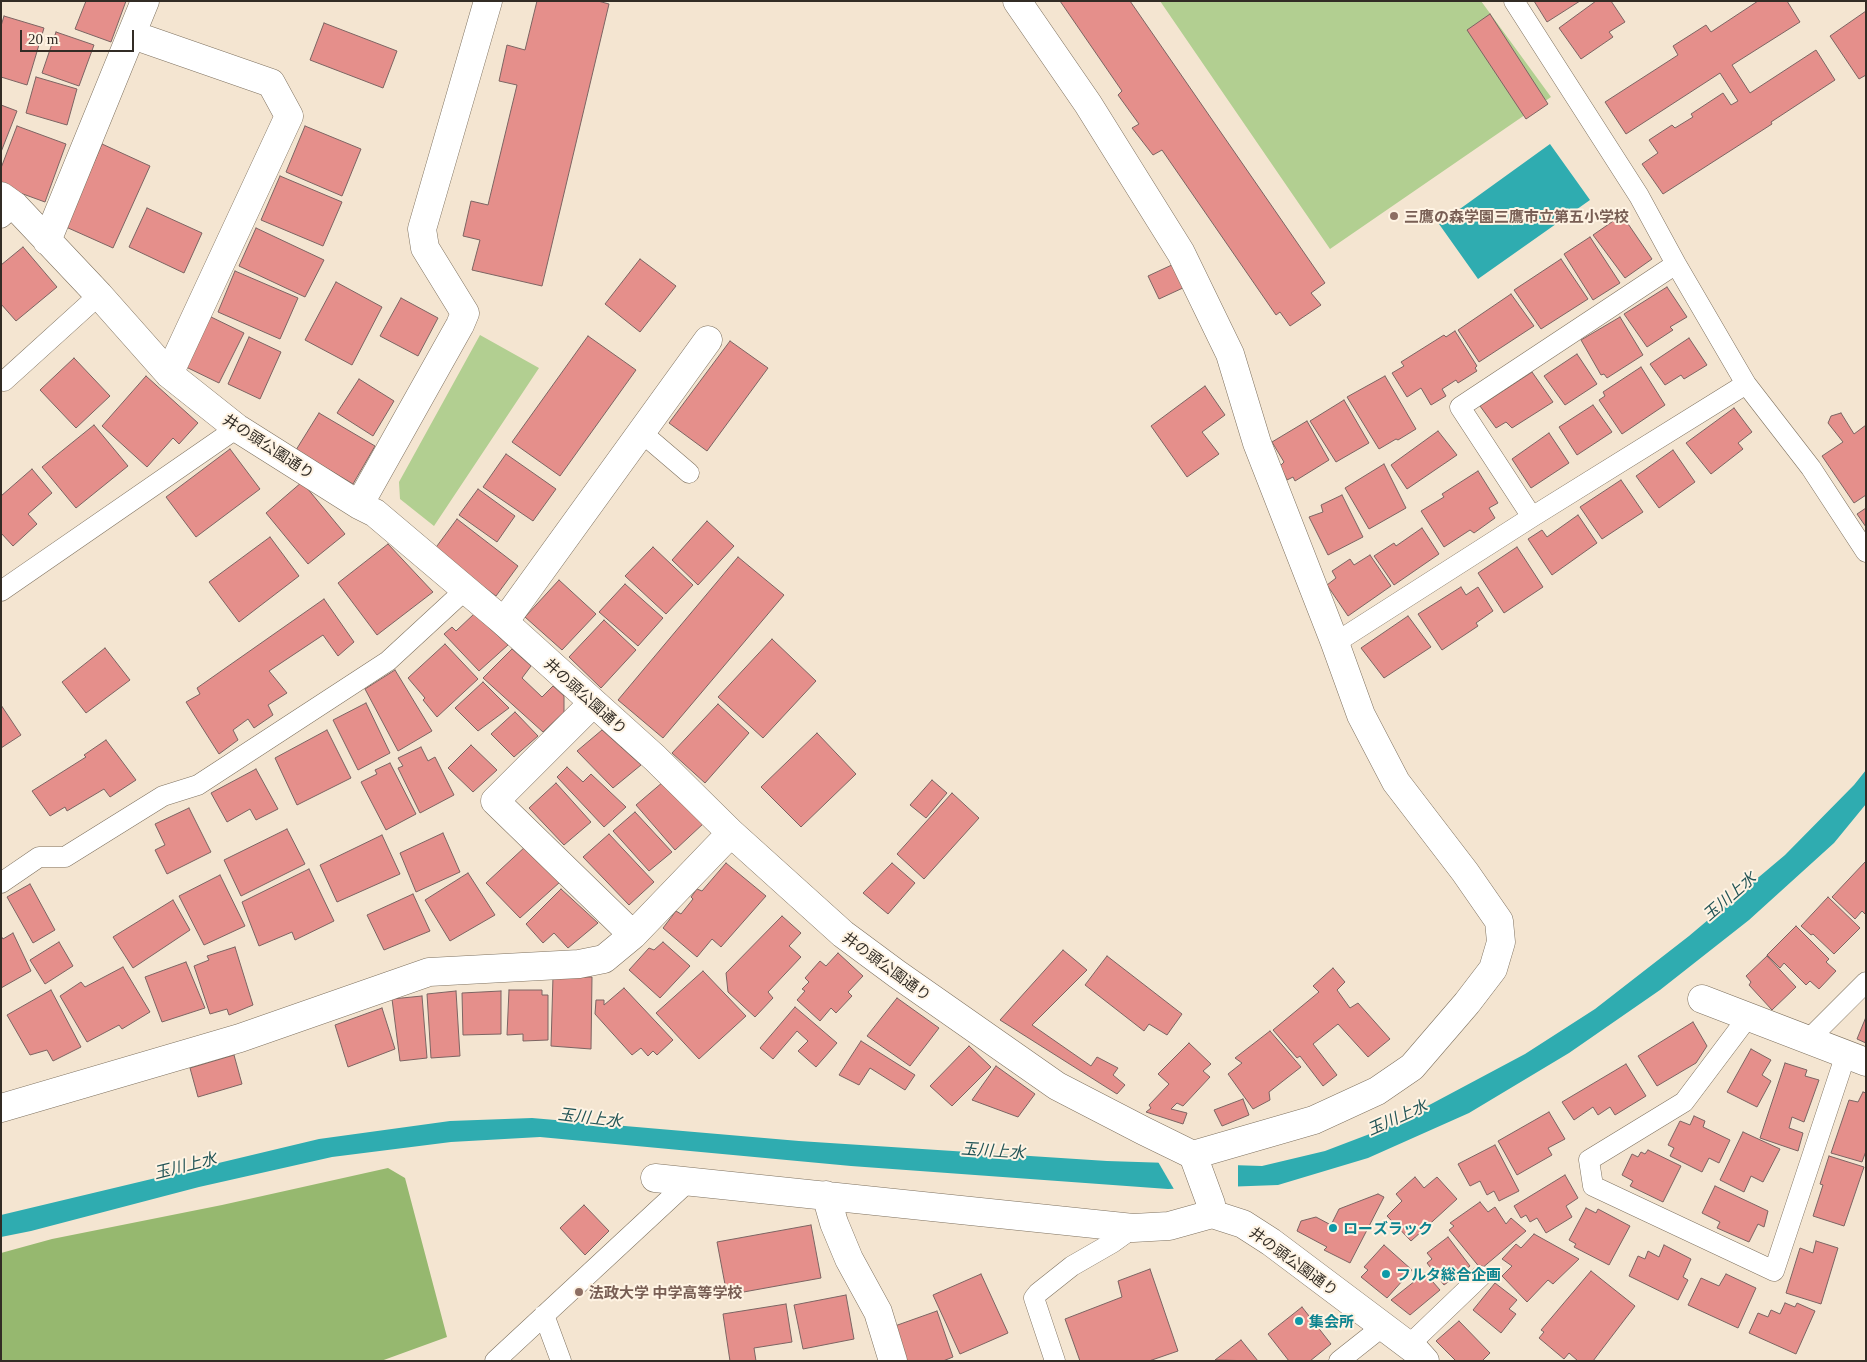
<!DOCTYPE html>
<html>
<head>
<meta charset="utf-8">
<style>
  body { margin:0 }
  #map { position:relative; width:1867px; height:1362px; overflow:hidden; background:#f4e5d1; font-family:Georgia,serif }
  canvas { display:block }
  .frame { position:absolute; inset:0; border:2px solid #322c25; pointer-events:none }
  .scale { position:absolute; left:20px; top:30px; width:114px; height:22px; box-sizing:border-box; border:2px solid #322c25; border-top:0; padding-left:6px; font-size:15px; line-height:18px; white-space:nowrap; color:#322c25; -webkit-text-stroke:4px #fef3e3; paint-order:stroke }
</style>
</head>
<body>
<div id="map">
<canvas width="1867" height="1362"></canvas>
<div class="frame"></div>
<div class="scale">20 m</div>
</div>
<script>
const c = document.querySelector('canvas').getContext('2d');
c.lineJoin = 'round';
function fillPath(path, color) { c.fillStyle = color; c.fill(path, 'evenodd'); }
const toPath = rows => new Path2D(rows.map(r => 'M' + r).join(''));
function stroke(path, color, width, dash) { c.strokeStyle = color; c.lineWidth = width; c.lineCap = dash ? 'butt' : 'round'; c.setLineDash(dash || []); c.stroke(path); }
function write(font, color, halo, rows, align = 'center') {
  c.font = font + ' Georgia,"Noto Sans JP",serif'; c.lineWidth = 4; c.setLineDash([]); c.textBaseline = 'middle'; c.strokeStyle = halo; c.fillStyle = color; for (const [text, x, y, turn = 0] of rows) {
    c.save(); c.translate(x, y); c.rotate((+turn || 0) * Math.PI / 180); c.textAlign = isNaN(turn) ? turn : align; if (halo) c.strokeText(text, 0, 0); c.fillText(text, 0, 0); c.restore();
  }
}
fillPath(toPath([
  [1160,1,1481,1,1551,97,1330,249],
  [480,335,539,368,434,526,400,499,399,482]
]), '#b2cf91');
fillPath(toPath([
  [388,1168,405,1178,447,1337,381,1361,1,1361,1,1253,52,1239,222,1205]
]), '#96b86f');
fillPath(toPath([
  [1550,144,1590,200,1478,279,1439,224],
  [1866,770,1866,804,1834,843,1749,920,1660,990,1569,1053,1469,1113,1368,1158,1278,1185,1168,1189,851,1166,540,1137,451,1142,332,1157,199,1187,31,1231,1,1237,1,1215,319,1139,450,1121,532,1118,799,1141,1107,1161,1262,1166,1325,1151,1388,1127,1525,1054,1595,1009,1689,936,1785,855,1854,785]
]), '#2facb0');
fillPath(toPath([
  [1157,1160,1238,1163,1238,1189,1175,1191]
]), '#f4e5d1');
const building = toPath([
  [86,1,126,1,111,42,75,29,86,1],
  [537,1,598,1,609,4,542,286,472,270,480,240,463,236,471,201,488,205,517,85,499,81,507,45,525,50,537,1],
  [1060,1,1130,1,1325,283,1311,293,1321,305,1290,326,1280,312,1276,315,1162,150,1153,155,1132,128,1139,124,1118,95,1122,91,1060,1],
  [1534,1,1580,1,1547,22,1534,1],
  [1596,1,1611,1,1625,22,1609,32,1613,37,1581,59,1559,28,1596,1],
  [1758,1,1787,1,1800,22,1732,65,1750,93,1816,50,1835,80,1771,122,1772,124,1663,194,1642,164,1658,153,1649,140,1672,125,1675,128,1693,117,1691,114,1723,93,1731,105,1738,101,1720,73,1626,134,1605,102,1678,55,1673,46,1706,25,1711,32,1758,1],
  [1866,11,1866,75,1859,79,1830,36,1866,11],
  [1490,14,1548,104,1526,119,1467,30,1490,14],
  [4,16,44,28,27,85,1,77,1,26,4,16],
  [324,23,397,51,383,88,310,60,324,23],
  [56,32,94,45,79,86,42,73,56,32],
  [36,77,77,89,67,125,26,113,36,77],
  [1,105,17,111,1,152,1,105],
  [17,126,66,144,45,202,1,186,1,168,17,126],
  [305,126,361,149,342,196,286,172,305,126],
  [102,144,150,166,113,248,66,227,102,144],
  [280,176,342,202,323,246,261,220,280,176],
  [147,208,202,233,184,273,129,247,147,208],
  [1622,215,1652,259,1625,278,1593,235,1622,215],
  [256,228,324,260,305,297,239,266,256,228],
  [1590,237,1620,283,1593,300,1564,254,1590,237],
  [23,247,57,287,16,321,1,304,1,265,23,247],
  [640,259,676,286,640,332,605,304,640,259],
  [1561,259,1588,299,1541,329,1514,290,1561,259],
  [1174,264,1185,287,1159,299,1148,276,1174,264],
  [235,271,298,298,280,339,218,312,235,271],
  [336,282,382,307,352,365,305,340,336,282],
  [1667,287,1687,317,1670,327,1673,330,1647,347,1624,314,1667,287],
  [1511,294,1534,326,1479,362,1458,330,1511,294],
  [401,298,438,318,418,356,380,336,401,298],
  [209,316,244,333,219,383,184,366,209,316],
  [1620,317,1643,355,1607,378,1604,374,1601,375,1581,340,1620,317],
  [1455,331,1477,366,1475,368,1477,371,1458,383,1456,380,1442,389,1446,396,1431,405,1421,388,1407,397,1392,373,1404,366,1401,362,1444,335,1446,337,1455,331],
  [588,336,636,370,560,476,512,442,588,336],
  [249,337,281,352,260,399,228,384,249,337],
  [1689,338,1707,365,1684,379,1681,375,1665,385,1650,364,1689,338],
  [730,341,768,368,707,451,669,423,730,341],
  [1577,354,1597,384,1565,405,1544,376,1577,354],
  [74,358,110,396,76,428,40,390,74,358],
  [1641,367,1665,405,1622,434,1599,400,1605,396,1603,392,1641,367],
  [1532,372,1553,402,1512,428,1506,422,1496,428,1480,406,1532,372],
  [146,376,198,423,179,444,173,438,147,467,102,426,146,376],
  [1385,376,1416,429,1398,440,1396,439,1379,449,1347,397,1385,376],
  [359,379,394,401,373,436,337,413,359,379],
  [1205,386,1225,415,1202,432,1219,454,1187,477,1151,426,1205,386],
  [1344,400,1369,443,1336,462,1310,421,1344,400],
  [1593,405,1612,432,1577,455,1559,427,1593,405],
  [1734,408,1752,432,1738,443,1743,449,1711,474,1686,443,1734,408],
  [319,413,375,446,353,484,296,450,319,413],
  [1841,413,1854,434,1866,425,1866,495,1854,503,1822,456,1843,442,1828,423,1831,416,1841,413],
  [1307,421,1329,460,1295,481,1293,477,1287,480,1280,466,1284,462,1272,442,1307,421],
  [94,425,128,466,76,508,42,467,94,425],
  [1438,431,1457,455,1407,489,1391,465,1438,431],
  [1549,433,1569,463,1531,488,1512,459,1549,433],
  [230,449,260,489,196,537,166,497,230,449],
  [1673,450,1695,482,1659,508,1636,476,1673,450],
  [506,454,556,489,533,521,483,487,506,454],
  [1384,464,1406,508,1369,529,1345,488,1384,464],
  [32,469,52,493,28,514,37,524,13,546,1,533,1,496,32,469],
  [1478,471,1498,503,1489,508,1495,518,1474,533,1470,530,1444,547,1421,511,1444,497,1442,494,1478,471],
  [1621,480,1643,512,1602,539,1580,507,1621,480],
  [302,482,345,534,308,564,266,513,302,482],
  [478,489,515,516,497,542,459,515,478,489],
  [1342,495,1363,537,1328,555,1309,517,1323,512,1321,505,1342,495],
  [1866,508,1866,527,1857,514,1866,508],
  [1578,515,1597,543,1552,575,1528,539,1542,530,1547,537,1578,515],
  [457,519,518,566,496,596,434,550,457,519],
  [707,521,734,546,698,585,672,560,707,521],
  [1422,528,1439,554,1394,585,1374,556,1394,543,1396,546,1422,528],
  [270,537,299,576,239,622,209,582,270,537],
  [388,544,433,592,377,635,338,583,388,544],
  [653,547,693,585,666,614,625,576,653,547],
  [1517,547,1543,587,1504,613,1478,573,1517,547],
  [1370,555,1391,586,1348,616,1327,585,1336,578,1332,571,1350,559,1354,565,1370,555],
  [738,557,784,595,663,738,618,700,738,557],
  [559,580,596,614,562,650,525,617,559,580],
  [625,584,663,618,638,646,599,612,625,584],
  [1461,587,1466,595,1478,587,1493,611,1476,623,1478,626,1442,650,1418,614,1461,587],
  [324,599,354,642,338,656,323,635,269,671,287,693,268,705,273,715,254,728,248,719,233,730,238,740,219,754,186,702,200,694,197,688,324,599],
  [474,614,508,645,479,671,444,634,452,627,456,631,474,614],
  [1408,616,1431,647,1384,678,1361,648,1408,616],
  [604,620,636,650,601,688,569,657,604,620],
  [772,639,816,681,763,738,718,697,772,639],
  [445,644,478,679,437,717,423,700,425,698,408,678,445,644],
  [105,648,130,680,86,713,62,682,105,648],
  [512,649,531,666,522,678,542,697,553,686,564,696,564,712,543,732,483,678,512,649],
  [395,670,432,731,398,751,365,689,395,670],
  [483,682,509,708,478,731,455,708,483,682],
  [366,703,390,753,358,770,333,720,366,703],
  [718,704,749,733,705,783,672,753,718,704],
  [1,705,21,735,1,748,1,705],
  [515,712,538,736,514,757,491,734,515,712],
  [327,730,351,778,297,805,275,758,327,730],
  [602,730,641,765,613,788,577,751,602,730],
  [817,733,856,774,801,827,761,787,817,733],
  [106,740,136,780,110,797,104,789,67,811,65,807,50,816,32,791,86,757,84,755,106,740],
  [471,745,497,770,473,792,448,768,471,745],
  [421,747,428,761,435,757,454,795,420,813,398,768,403,766,398,758,421,747],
  [390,763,416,814,386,830,361,782,377,774,375,770,390,763],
  [567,767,583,782,591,774,626,807,604,827,557,777,567,767],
  [256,769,278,809,256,820,250,809,227,822,211,793,256,769],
  [932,780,947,793,926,818,910,805,932,780],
  [663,782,704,823,675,850,636,805,663,782],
  [556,783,591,822,564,845,529,808,556,783],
  [952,793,979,818,924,879,897,854,952,793],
  [189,808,211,852,167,874,155,850,165,845,155,824,189,808],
  [635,812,672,852,649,871,613,831,635,812],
  [287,829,305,864,241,896,224,860,287,829],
  [443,833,460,872,416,892,400,853,443,833],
  [609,834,654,882,629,905,583,857,609,834],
  [382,835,400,874,337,902,320,865,382,835],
  [526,846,560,882,520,918,486,883,526,846],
  [1866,861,1866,915,1862,911,1855,919,1832,897,1866,861],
  [726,863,766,896,721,947,712,939,697,957,663,928,676,911,681,914,693,899,691,897,697,889,702,891,726,863],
  [892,863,915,883,888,914,863,893,892,863],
  [309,869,334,921,295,940,292,932,259,946,242,902,309,869],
  [468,873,495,915,450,941,425,900,468,873],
  [220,875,245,926,204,945,179,896,220,875],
  [30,884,55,930,33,943,7,897,30,884],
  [561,889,598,923,568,948,554,933,543,943,526,924,561,889],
  [413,894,430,931,384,950,367,915,413,894],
  [1828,897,1860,928,1834,954,1813,934,1811,935,1801,926,1828,897],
  [173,900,190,930,133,968,113,937,173,900],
  [782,916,801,933,789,946,801,957,768,992,773,998,755,1017,728,992,726,973,782,916],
  [1796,926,1829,959,1826,962,1836,971,1819,989,1810,981,1806,985,1784,963,1780,968,1767,955,1796,926],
  [13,933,31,971,1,988,1,936,3,939,13,933],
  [59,942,73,966,45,984,30,960,59,942],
  [663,942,690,966,660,998,629,970,649,948,654,950,663,942],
  [235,947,253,1005,229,1015,227,1009,210,1014,194,966,209,960,207,956,235,947],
  [1063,950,1087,970,1032,1025,1091,1066,1097,1057,1118,1068,1113,1075,1125,1085,1117,1094,1000,1020,1063,950],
  [838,953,863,976,848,992,852,996,836,1013,831,1008,820,1021,797,1000,805,991,802,989,809,982,805,978,820,961,826,966,838,953],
  [1107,956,1182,1014,1167,1035,1149,1024,1144,1031,1085,985,1107,956],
  [1767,956,1796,987,1772,1010,1749,985,1751,982,1746,976,1767,956],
  [186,962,205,1008,162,1022,145,977,186,962],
  [123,967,150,1012,122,1029,119,1025,87,1042,60,996,81,982,85,987,123,967],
  [1333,968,1345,982,1337,990,1350,1008,1358,1003,1390,1039,1368,1057,1338,1024,1313,1044,1337,1075,1323,1086,1300,1056,1297,1058,1273,1030,1319,992,1313,986,1333,968],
  [703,971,746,1016,699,1059,656,1013,703,971],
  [553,977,592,977,591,1049,551,1046,553,977],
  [624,988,673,1040,657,1055,653,1051,648,1056,641,1048,632,1055,595,1014,596,1000,604,1000,604,1005,624,988],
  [51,990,81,1047,53,1061,47,1050,30,1055,7,1015,51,990],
  [509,990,542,990,542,995,548,995,548,1040,523,1041,523,1034,507,1035,509,990],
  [456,991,460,1056,431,1058,427,994,456,991],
  [501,991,501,1034,463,1035,462,993,501,991],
  [422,996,427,1058,400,1061,392,999,422,996],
  [897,998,939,1028,910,1066,867,1036,897,998],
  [795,1007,837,1043,816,1067,798,1051,808,1041,797,1031,773,1059,760,1048,795,1007],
  [382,1008,395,1049,348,1067,335,1025,382,1008],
  [1866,1017,1866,1043,1857,1039,1866,1017],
  [1693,1022,1707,1046,1696,1063,1657,1086,1638,1056,1693,1022],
  [1270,1031,1301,1067,1269,1092,1270,1100,1253,1109,1228,1074,1242,1063,1235,1058,1270,1031],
  [861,1041,915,1075,905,1090,870,1068,859,1085,839,1075,861,1041],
  [1189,1043,1211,1064,1203,1071,1210,1077,1183,1106,1177,1103,1171,1109,1187,1113,1183,1124,1146,1112,1151,1108,1149,1105,1169,1084,1158,1074,1189,1043],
  [969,1046,991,1067,952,1106,930,1086,969,1046],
  [1751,1049,1771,1060,1762,1075,1771,1081,1757,1107,1727,1092,1751,1049],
  [234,1055,242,1084,198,1097,190,1068,234,1055],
  [1785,1063,1807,1070,1805,1076,1819,1080,1804,1122,1792,1117,1789,1128,1803,1133,1798,1151,1760,1138,1785,1063],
  [1626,1064,1646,1096,1615,1115,1610,1107,1598,1115,1593,1107,1574,1120,1562,1102,1626,1064],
  [996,1066,1035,1094,1018,1117,972,1100,996,1066],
  [1863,1092,1866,1093,1866,1151,1862,1162,1831,1153,1849,1100,1858,1102,1863,1092],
  [1243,1099,1249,1115,1222,1126,1214,1110,1243,1099],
  [1549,1112,1565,1139,1548,1148,1552,1155,1517,1175,1498,1141,1549,1112],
  [1694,1116,1705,1121,1703,1127,1730,1140,1719,1163,1709,1158,1702,1172,1670,1156,1674,1148,1668,1145,1680,1121,1690,1125,1694,1116],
  [1743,1132,1780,1149,1763,1182,1751,1176,1744,1192,1720,1180,1743,1132],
  [1495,1145,1519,1191,1499,1201,1494,1191,1487,1195,1480,1181,1470,1186,1458,1164,1495,1145],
  [1648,1150,1681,1166,1663,1202,1630,1186,1633,1181,1622,1175,1632,1154,1638,1157,1641,1152,1645,1154,1648,1150],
  [1829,1156,1864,1167,1844,1226,1813,1216,1823,1185,1820,1184,1829,1156],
  [1565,1175,1578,1198,1566,1206,1572,1217,1546,1233,1537,1218,1530,1222,1526,1215,1521,1218,1514,1206,1565,1175],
  [1415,1177,1424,1188,1437,1177,1457,1199,1411,1241,1387,1216,1402,1201,1396,1194,1415,1177],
  [1715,1186,1768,1211,1764,1227,1758,1224,1749,1242,1717,1228,1720,1222,1702,1213,1715,1186],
  [1378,1194,1384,1197,1350,1263,1324,1250,1327,1247,1297,1231,1301,1221,1316,1217,1331,1225,1339,1209,1378,1194],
  [1480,1202,1488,1212,1495,1207,1506,1224,1511,1218,1526,1231,1481,1269,1449,1230,1454,1226,1450,1223,1480,1202],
  [584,1205,609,1231,585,1255,560,1228,584,1205],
  [1586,1208,1596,1213,1598,1209,1630,1226,1609,1265,1574,1247,1576,1244,1569,1240,1586,1208],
  [811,1225,821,1278,727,1295,717,1242,811,1225],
  [1534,1234,1579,1259,1553,1284,1548,1280,1527,1302,1502,1276,1512,1266,1502,1259,1516,1244,1521,1248,1534,1234],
  [1448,1237,1470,1266,1444,1285,1427,1263,1432,1259,1427,1253,1448,1237],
  [1816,1241,1838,1248,1821,1304,1786,1293,1800,1248,1813,1253,1816,1241],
  [1384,1245,1412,1270,1387,1298,1361,1277,1368,1270,1364,1267,1384,1245],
  [1664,1245,1691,1259,1683,1277,1688,1280,1678,1300,1629,1276,1638,1256,1645,1259,1648,1251,1659,1257,1664,1245],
  [1150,1269,1178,1351,1149,1361,1080,1361,1065,1319,1122,1297,1118,1281,1150,1269],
  [1591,1271,1635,1306,1593,1361,1578,1361,1569,1353,1564,1359,1539,1338,1544,1332,1541,1330,1591,1271],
  [1425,1273,1440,1290,1410,1315,1391,1300,1425,1273],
  [981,1274,1008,1333,960,1354,933,1295,981,1274],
  [1726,1274,1756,1288,1738,1328,1688,1305,1701,1278,1719,1286,1726,1274],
  [1495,1283,1517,1300,1509,1309,1516,1314,1501,1333,1473,1310,1495,1283],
  [846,1295,854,1339,803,1349,794,1305,846,1295],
  [1785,1303,1795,1307,1797,1303,1815,1311,1796,1354,1749,1333,1758,1313,1768,1317,1771,1310,1780,1314,1785,1303],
  [786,1304,792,1342,754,1348,756,1361,730,1361,723,1314,786,1304],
  [1302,1307,1331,1344,1310,1361,1289,1361,1268,1334,1302,1307],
  [937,1311,953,1357,943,1361,904,1361,892,1327,937,1311],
  [1459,1321,1490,1353,1482,1361,1456,1361,1436,1341,1459,1321],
  [1241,1340,1258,1361,1215,1360,1241,1340]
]);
fillPath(building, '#e58f8b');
stroke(building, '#7c6462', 1);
const lane = toPath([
  [1514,1,1639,196,1676,264,1746,384,1811,468,1866,552],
  [1,218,15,206],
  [4,381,99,295],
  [641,432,689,473],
  [1532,517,1460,407,1676,264],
  [1,591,237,428],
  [1335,643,1532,517,1746,384],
  [1,883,39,857,65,857,163,796,198,785,388,661,465,590],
  [1748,1017,1684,1102,1589,1160,1593,1186,1774,1271,1846,1054],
  [1808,1040,1866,982],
  [544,1315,561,1361],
  [1408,1346,1481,1276],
  [495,1361,689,1181],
  [1055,1361,1034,1298,1038,1293,1072,1266,1112,1243,1133,1228],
  [1339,1361,1382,1327]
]);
const street = toPath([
  [1017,1,1088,104,1181,253,1230,354,1257,443,1335,643,1361,715,1396,782,1465,872,1499,921,1501,942,1493,969,1467,1003,1412,1067,1377,1091,1314,1120,1193,1155],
  [133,35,271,83,289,116,169,374],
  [1,196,15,206,99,295,169,374,237,428,359,505,375,513,504,622,655,758,731,833,843,934,897,974,1057,1086,1144,1131,1193,1155,1211,1204,1212,1214,1243,1224,1271,1242,1416,1351,1425,1361],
  [47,241,145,1],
  [359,505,460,325,465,313,425,248,422,229,488,1],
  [504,622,708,340],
  [593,703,495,801,633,935],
  [1702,999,1866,1062],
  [1,1108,240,1038,429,972,579,964,604,959,633,935,731,833],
  [655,1178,1133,1228,1169,1226,1212,1214],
  [826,1195,834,1223,849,1259,878,1312,893,1361]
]);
stroke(lane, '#7e715f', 21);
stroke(street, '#7e715f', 29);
stroke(lane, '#fff', 20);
stroke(street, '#fff', 28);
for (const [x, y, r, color] of [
  [1394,216,5,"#8d6e63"],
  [1333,1228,5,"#0f9aa8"],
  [1386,1274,5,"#0f9aa8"],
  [579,1292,5,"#8d6e63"],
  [1299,1321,5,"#0f9aa8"]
]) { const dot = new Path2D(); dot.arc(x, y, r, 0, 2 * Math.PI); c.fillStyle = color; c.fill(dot); stroke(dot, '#fef3e3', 2); }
write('bold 15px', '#785e54', '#fef3e3', [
  ["三鷹の森学園三鷹市立第五小学校",1404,216],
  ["法政大学 中学高等学校",589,1292]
], 'left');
write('15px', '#322c25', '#fef3e3', [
  ["井の頭公園通り",269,446,33],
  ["井の頭公園通り",586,696,42],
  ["井の頭公園通り",887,966,36],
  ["井の頭公園通り",1294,1261,36]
]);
write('bold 15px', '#0d838f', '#fef3e3', [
  ["ローズラック",1343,1228],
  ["フルタ総合企画",1396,1274],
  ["集会所",1309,1321]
], 'left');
write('italic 16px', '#225456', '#fef3e3', [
  ["玉川上水",1729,896,-41],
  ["玉川上水",590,1117,7],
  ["玉川上水",1397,1117,-24],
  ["玉川上水",993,1150,4],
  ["玉川上水",185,1165,-14]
]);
</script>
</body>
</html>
